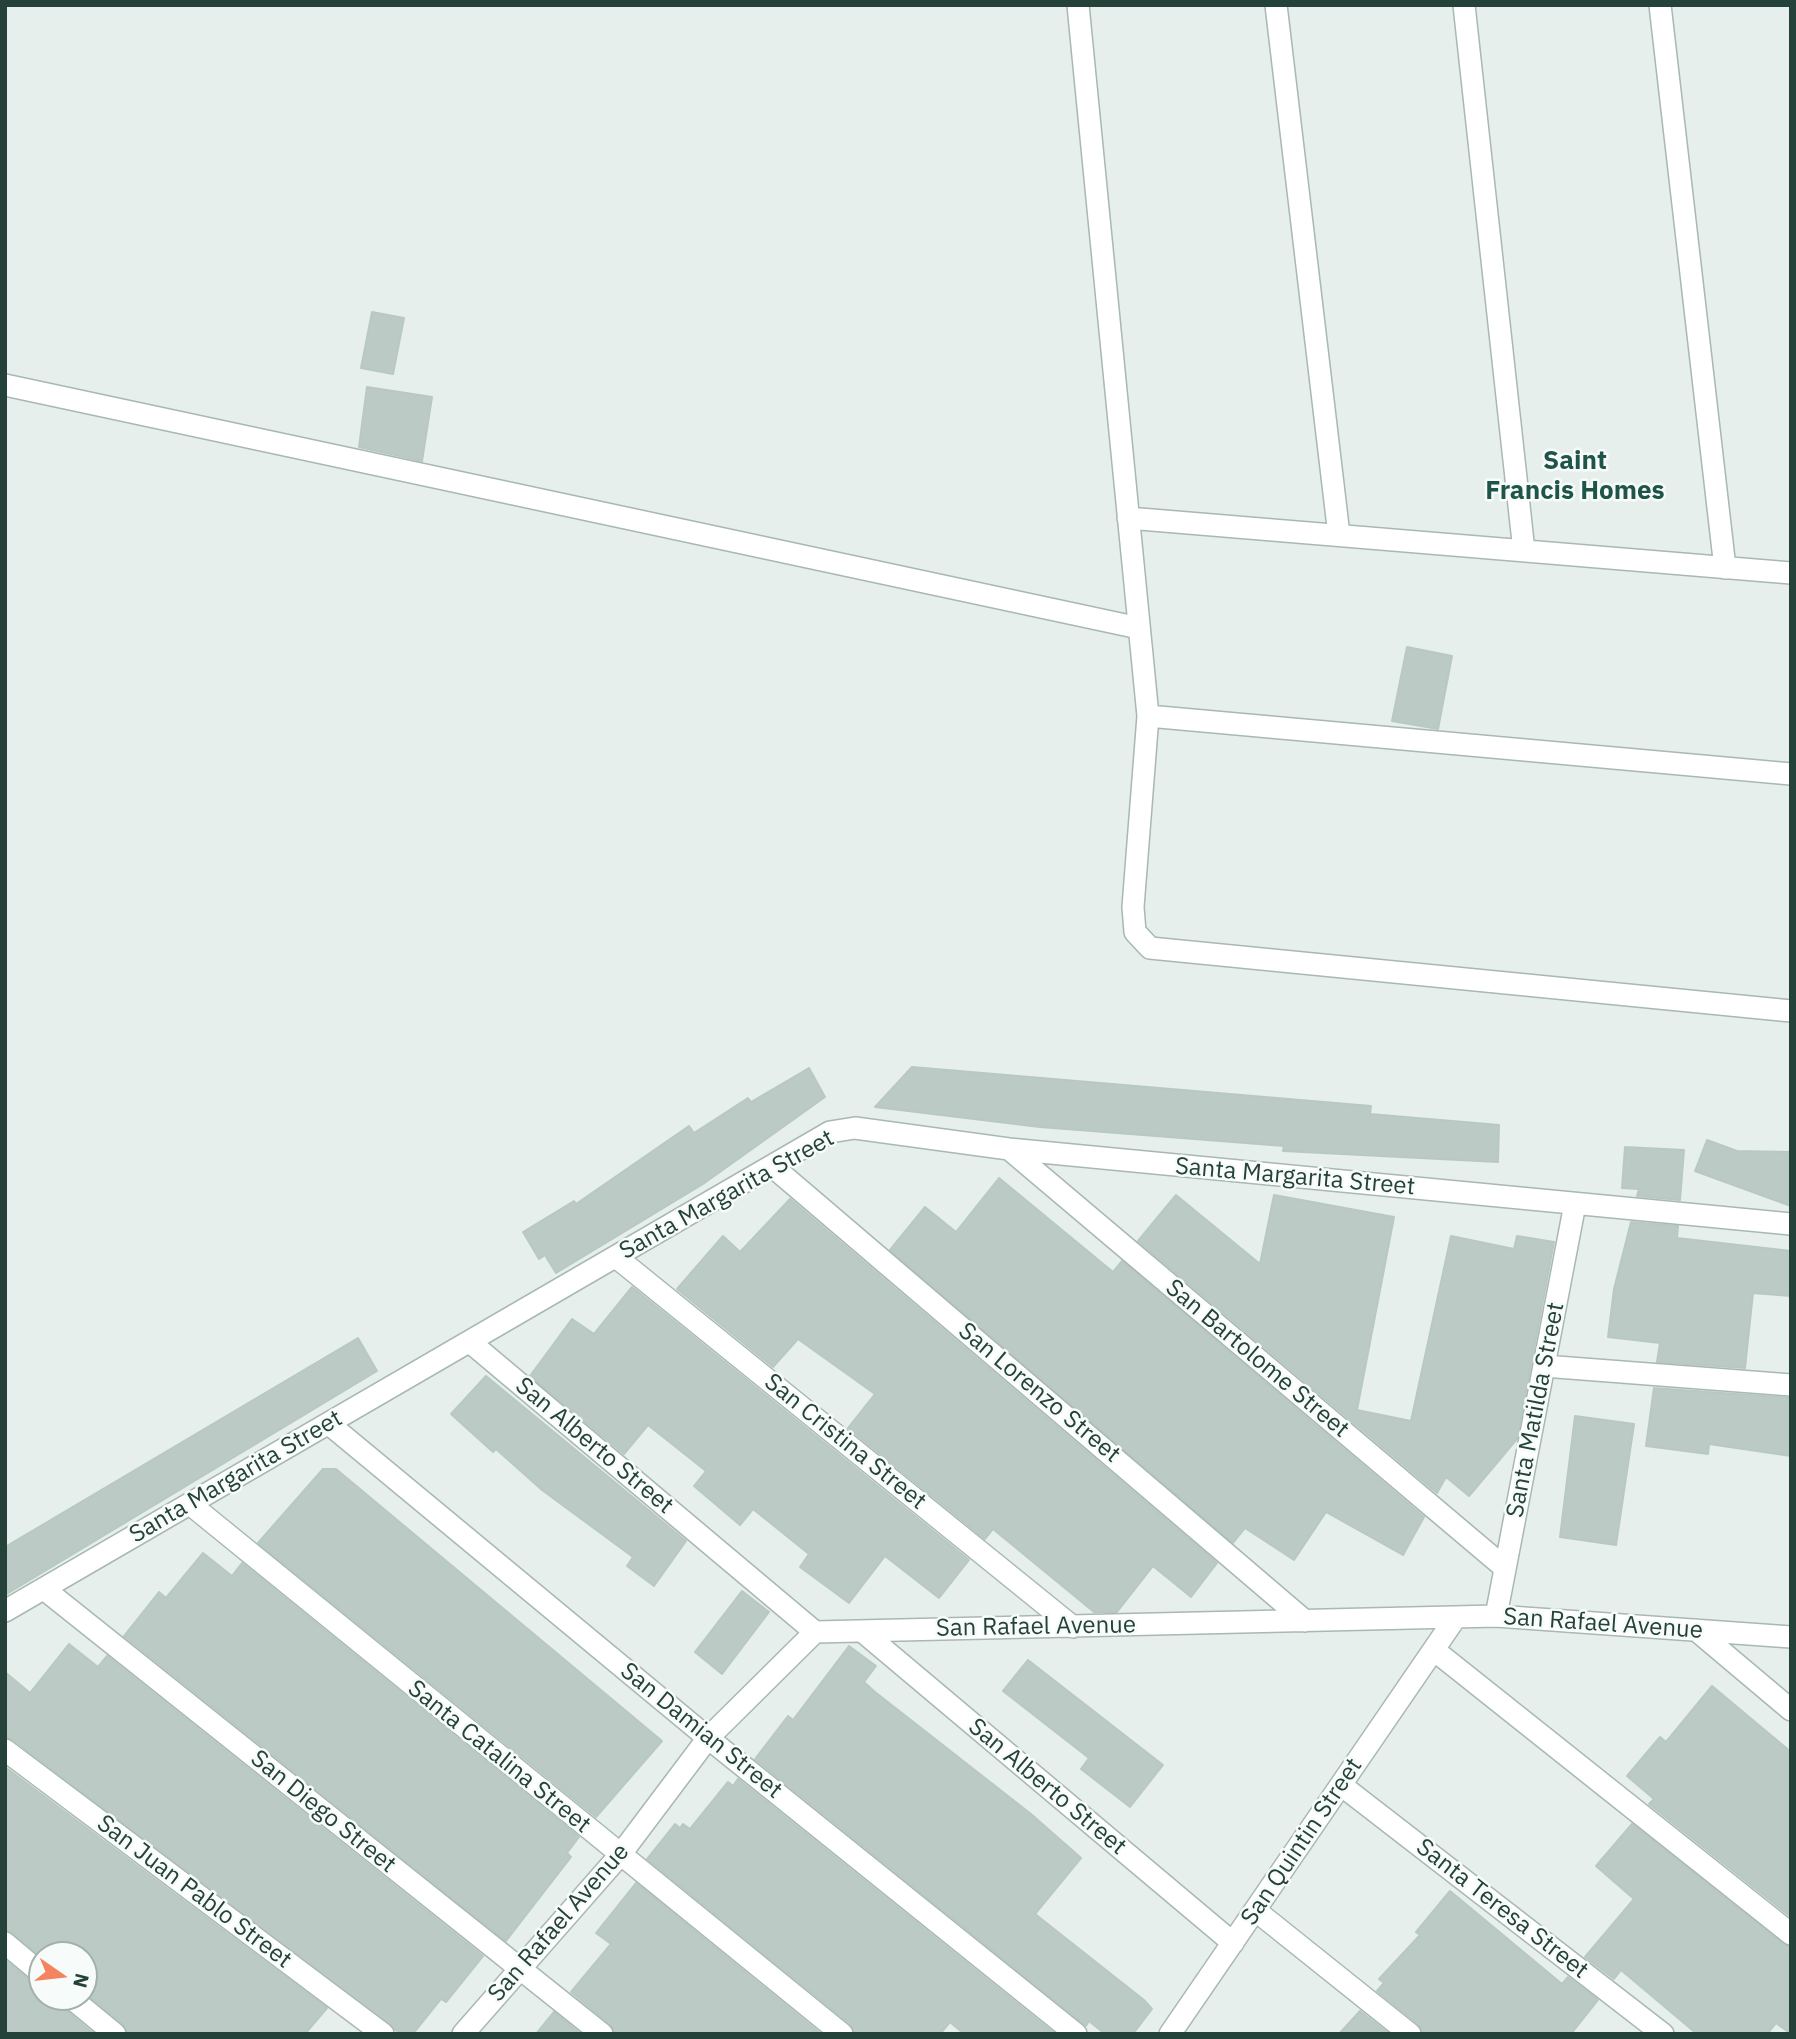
<!DOCTYPE html>
<html>
<head>
<meta charset="utf-8">
<style>
  body { margin:0 }
  #map { position:relative; width:1796px; height:2039px; overflow:hidden; background:#e6efeb; font-family:"IBM Plex Sans",sans-serif }
  canvas { display:block }
  .frame { position:absolute; inset:0; border:7px solid #24423a; pointer-events:none }
  .north { position:absolute; left:28px; top:1941px; width:70px; height:70px; box-sizing:border-box; background:#f7fbf9; border:2px solid #a3b1ad; border-radius:50%; rotate:104deg; font-size:19px; font-weight:700; line-height:28px; text-align:center; color:#24423a }
  .north::after { content:''; display:block; margin:auto; width:24px; height:32px; background:#f4845f; clip-path:polygon(50% 0,100% 100%,50% 72%,0 100%) }
</style>
</head>
<body>
<div id="map">
<canvas width="1796" height="2039"></canvas>
<div class="frame"></div>
<div class="north">N</div>
</div>
<script>
const c = document.querySelector('canvas').getContext('2d');
c.lineJoin = 'round';
function fillPath(path, color) { c.fillStyle = color; c.fill(path, 'evenodd'); }
const toPath = rows => new Path2D(rows.map(r => 'M' + r).join(''));
function stroke(path, color, width, dash) { c.strokeStyle = color; c.lineWidth = width; c.lineCap = dash ? 'butt' : 'round'; c.setLineDash(dash || []); c.stroke(path); }
function write(font, color, halo, rows, align = 'center') {
  c.font = font + ' "IBM Plex Sans",sans-serif'; c.lineWidth = 5; c.setLineDash([]); c.textBaseline = 'middle'; c.strokeStyle = halo; c.fillStyle = color; for (const [text, x, y, turn = 0] of rows) {
    c.save(); c.translate(x, y); c.rotate((+turn || 0) * Math.PI / 180); c.textAlign = isNaN(turn) ? turn : align; if (halo) c.strokeText(text, 0, 0); c.fillText(text, 0, 0); c.restore();
  }
}
const building = toPath([
  [372,312,404,318,393,374,361,368,372,312],
  [367,387,432,397,422,461,359,447,367,387],
  [1407,647,1452,656,1438,729,1392,721,1407,647],
  [912,1067,1371,1106,1370,1114,1499,1125,1498,1162,1283,1151,1284,1146,1040,1127,875,1107,912,1067],
  [809,1068,825,1097,703,1184,556,1273,545,1255,539,1259,523,1232,574,1201,576,1204,689,1126,694,1133,748,1098,751,1102,809,1068],
  [1707,1140,1737,1151,1791,1152,1791,1206,1695,1171,1707,1140],
  [1625,1147,1684,1150,1680,1200,1637,1196,1639,1189,1622,1188,1625,1147],
  [999,1178,1113,1272,1122,1261,1424,1517,1403,1555,1326,1512,1294,1560,1245,1528,1233,1543,890,1250,925,1207,956,1232,999,1178],
  [1176,1195,1260,1264,1274,1195,1394,1217,1357,1410,1411,1421,1451,1236,1514,1249,1517,1236,1554,1242,1517,1439,1469,1496,1446,1477,1437,1493,1138,1241,1176,1195],
  [790,1199,1217,1563,1191,1597,1153,1566,1117,1612,1094,1612,993,1529,985,1539,848,1428,875,1394,798,1339,773,1367,677,1289,723,1236,740,1252,790,1199],
  [1631,1222,1678,1226,1677,1238,1791,1251,1791,1296,1753,1293,1745,1368,1657,1362,1660,1343,1608,1337,1614,1289,1631,1222],
  [632,1287,969,1560,939,1598,885,1556,849,1603,800,1567,809,1554,753,1509,740,1525,694,1486,706,1471,648,1425,624,1454,530,1376,572,1319,594,1334,632,1287],
  [358,1338,377,1371,5,1595,5,1547,358,1338],
  [486,1376,686,1541,654,1586,627,1566,633,1557,542,1490,496,1449,493,1452,451,1414,486,1376],
  [1654,1388,1791,1398,1791,1456,1709,1444,1708,1454,1646,1446,1654,1388],
  [1575,1416,1634,1424,1616,1545,1560,1537,1575,1416],
  [323,1469,336,1469,662,1741,596,1817,258,1543,323,1469],
  [203,1553,232,1576,242,1563,579,1837,567,1853,571,1857,506,1941,124,1636,159,1592,166,1598,203,1553],
  [742,1591,769,1612,722,1674,695,1652,742,1591],
  [69,1644,98,1667,107,1656,483,1956,446,2002,441,1999,413,2034,401,2034,13,1740,5,1737,5,1672,30,1693,69,1644],
  [849,1646,876,1666,864,1682,875,1692,1031,1814,1081,1858,1035,1914,1144,2000,1152,2009,1133,2034,1105,2034,1089,2021,1086,2026,755,1759,788,1716,793,1720,849,1646],
  [1028,1660,1163,1765,1130,1807,1081,1769,1089,1758,1003,1691,1028,1660],
  [1712,1686,1791,1752,1791,1917,1649,1804,1654,1799,1627,1776,1660,1737,1666,1742,1712,1686],
  [5,1767,327,2008,305,2034,128,2034,123,2024,84,1992,84,1955,42,1957,13,1933,5,1930,5,1767],
  [738,1779,1055,2034,964,2034,950,2022,940,2034,855,2034,850,2024,647,1859,675,1824,680,1828,683,1824,690,1829,728,1782,733,1786,738,1779],
  [1632,1824,1783,1944,1791,1947,1791,2034,1776,2023,1767,2034,1697,2034,1621,1970,1614,1979,1585,1957,1634,1899,1596,1866,1632,1824],
  [636,1883,821,2034,615,2034,610,2024,571,1992,611,1944,596,1933,636,1883],
  [1450,1891,1562,1984,1568,1977,1598,2000,1571,2034,1423,2034,1418,2024,1377,1991,1384,1983,1379,1979,1420,1935,1416,1932,1450,1891],
  [5,1960,34,1984,42,1987,42,1997,57,1997,62,2007,94,2034,5,2034,5,1960],
  [1360,2011,1389,2034,1339,2034,1360,2011],
  [554,2012,581,2034,536,2034,554,2012]
]);
fillPath(building, '#bbcac4');
stroke(building, '#b8c9c2', 2);
const minor = toPath([
  [1078,5,1148,716,1133,907,1135,932,1150,948,1791,1011],
  [1276,5,1339,535],
  [1464,5,1524,551],
  [1660,5,1725,568],
  [5,385,1139,628],
  [1128,518,1791,573],
  [1148,716,1791,774],
  [1009,1149,1505,1568],
  [772,1166,1305,1621],
  [616,1257,1073,1627],
  [470,1342,815,1632],
  [1544,1366,1791,1385],
  [329,1424,708,1738,1076,2034],
  [190,1504,842,2034],
  [44,1589,602,2034],
  [5,1611,830,1132,855,1128,1009,1149,1791,1224],
  [1496,1616,1575,1204],
  [1696,1630,1791,1710],
  [862,1631,1233,1943],
  [1434,1650,1791,1934],
  [5,1750,383,2034],
  [1341,1785,1663,2034],
  [1255,1910,1410,2034],
  [5,1943,42,1974],
  [70,1997,115,2034],
  [463,2034,620,1855,708,1738,815,1632,1496,1616,1791,1637],
  [1170,2034,1456,1617]
]);
stroke(minor, '#a8b8b2', 24);
stroke(minor, '#fff', 21);
write('24px', '#24423a', '#f7fbf9', [
  ["Santa Margarita Street",1295,1177,5],
  ["Santa Margarita Street",727,1195,-29],
  ["San Bartolome Street",1257,1359,40],
  ["San Lorenzo Street",1039,1393,40],
  ["Santa Matilda Street",1536,1410,-79],
  ["San Cristina Street",845,1442,39],
  ["San Alberto Street",594,1446,40],
  ["Santa Margarita Street",236,1477,-30],
  ["San Rafael Avenue",1603,1624,4],
  ["San Rafael Avenue",1036,1627,-1],
  ["San Damian Street",701,1731,39],
  ["Santa Catalina Street",499,1757,39],
  ["San Alberto Street",1047,1787,40],
  ["San Diego Street",323,1812,39],
  ["San Quintin Street",1302,1842,-56],
  ["San Juan Pablo Street",194,1892,37],
  ["Santa Teresa Street",1502,1909,38],
  ["San Rafael Avenue",559,1923,-49]
]);
write('bold 26px', '#1f5548', '#f7fbf9', [
  ["Saint",1575,461],
  ["Francis Homes",1575,491]
]);
</script>
</body>
</html>
